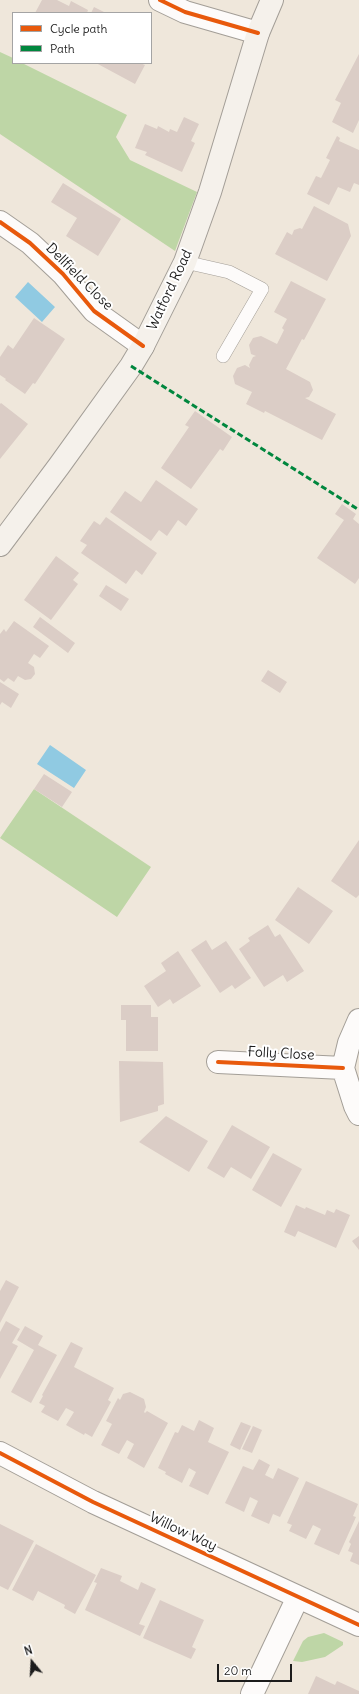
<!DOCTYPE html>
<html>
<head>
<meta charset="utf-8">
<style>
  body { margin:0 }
  #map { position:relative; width:359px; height:1694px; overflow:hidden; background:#efe7db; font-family:Delius,sans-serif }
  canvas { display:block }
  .legend { position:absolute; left:12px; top:12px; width:140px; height:52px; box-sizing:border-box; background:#fff; border:1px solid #a4a4a4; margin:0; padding:5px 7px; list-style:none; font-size:12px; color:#1c1c1c }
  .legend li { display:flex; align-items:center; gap:8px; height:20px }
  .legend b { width:20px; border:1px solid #a4a4a4 }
  .north { position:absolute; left:12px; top:1642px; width:40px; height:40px; -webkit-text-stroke:3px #fff; paint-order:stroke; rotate:342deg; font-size:11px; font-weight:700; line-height:16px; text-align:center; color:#1c1c1c }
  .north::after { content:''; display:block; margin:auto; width:14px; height:18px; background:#1c1c1c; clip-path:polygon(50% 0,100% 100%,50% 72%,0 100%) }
  .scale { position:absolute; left:217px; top:1664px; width:75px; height:18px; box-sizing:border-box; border:2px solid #1c1c1c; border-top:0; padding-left:5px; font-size:12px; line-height:14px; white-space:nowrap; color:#1c1c1c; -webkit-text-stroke:3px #fff; paint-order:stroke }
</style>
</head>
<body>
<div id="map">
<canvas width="359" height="1694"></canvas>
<ul class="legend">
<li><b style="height:5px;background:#e8590c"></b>Cycle path</li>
<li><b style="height:5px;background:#00873e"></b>Path</li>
</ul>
<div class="north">N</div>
<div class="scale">20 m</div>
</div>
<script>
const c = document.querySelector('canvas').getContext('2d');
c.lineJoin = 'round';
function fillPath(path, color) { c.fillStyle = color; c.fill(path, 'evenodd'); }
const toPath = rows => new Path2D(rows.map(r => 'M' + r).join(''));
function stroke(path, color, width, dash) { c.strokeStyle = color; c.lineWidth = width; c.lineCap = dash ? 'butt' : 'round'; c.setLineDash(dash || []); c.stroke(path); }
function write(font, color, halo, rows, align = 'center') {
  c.font = font + ' Delius,sans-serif'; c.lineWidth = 4; c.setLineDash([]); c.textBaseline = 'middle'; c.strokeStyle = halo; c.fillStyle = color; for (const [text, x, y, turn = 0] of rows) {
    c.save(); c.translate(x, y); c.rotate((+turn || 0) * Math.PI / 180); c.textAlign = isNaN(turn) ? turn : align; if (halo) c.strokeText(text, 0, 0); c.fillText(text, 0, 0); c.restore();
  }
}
fillPath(toPath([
  [0,52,13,58,13,63,22,63,127,115,116,137,130,160,197,192,175,251,0,134],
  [34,789,151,867,117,917,0,838],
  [324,1633,343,1642,343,1645,325,1657,302,1662,293,1661,303,1641,308,1637]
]), '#bed6a6');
fillPath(toPath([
  [28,282,55,307,42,322,15,297],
  [50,745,86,770,74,788,37,764]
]), '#90cae2');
fillPath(toPath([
  [42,0,57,0,69,6,71,1,88,10,87,13,35,13],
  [94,7,106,13,91,13],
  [359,54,359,120,353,133,332,122,341,103,335,100],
  [96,63,140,63,145,65,135,84],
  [184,117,199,124,191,141,195,143,182,172,145,155,147,152,135,148,145,124,157,129,158,126,169,132,170,129,177,132],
  [337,136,340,138,339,141,359,150,359,185,354,183,350,192,338,187,329,205,307,194,316,176,321,178,330,160,326,158],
  [63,183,121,219,98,256,66,236,77,218,51,202],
  [314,206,348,224,351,236,327,281,275,254,287,232,292,235,294,230,300,228,302,229],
  [291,281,326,299,304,340,302,339,286,369,310,382,313,390,309,397,305,398,336,414,322,440,265,411,264,413,246,404,252,392,235,384,233,376,237,368,245,365,250,368,249,365,253,357,256,356,251,354,249,345,253,338,261,336,277,344,284,330,282,328,287,319,274,312],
  [34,318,65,339,35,384,33,383,25,394,5,380,6,379,0,375,0,357,8,345,13,349],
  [1,403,28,424,0,459,0,404],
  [195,411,232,437,223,451,220,449,191,489,161,468,189,427,185,425],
  [156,480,198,509,186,526,178,520,167,536,159,530,151,541,110,512,125,491,141,502],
  [342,504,356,514,353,519,359,524,359,578,355,584,317,558,344,520,335,514],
  [106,517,157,553,142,575,136,570,126,584,81,553,87,545,80,541,94,521,100,525],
  [56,556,79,573,73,580,78,584,51,620,24,600],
  [106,585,129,599,121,611,99,596],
  [40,617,75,643,68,653,33,627],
  [14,621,49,646,40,658,34,654,28,663,34,667,35,674,31,679,25,680,18,676,14,682,8,678,4,682,0,679,0,634,4,629,6,632],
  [268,670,287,682,280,693,261,681],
  [0,682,19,694,11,708,2,702,0,705],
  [44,774,72,792,62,807,34,789],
  [359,840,359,895,356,898,331,881],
  [298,887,333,911,309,944,275,920],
  [268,925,275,937,280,934,304,971,287,982,283,975,264,987,239,949,250,941,248,938],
  [206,940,212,950,226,941,251,978,235,989,232,985,220,993,191,950],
  [178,951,201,986,173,1004,170,999,158,1007,144,986,166,971,161,963],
  [121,1005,151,1005,151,1017,158,1017,158,1051,126,1051,126,1020,121,1020],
  [119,1061,163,1062,164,1104,158,1106,158,1111,120,1122],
  [166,1116,208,1141,189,1172,139,1142],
  [232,1125,270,1147,251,1179,231,1167,224,1178,207,1168],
  [273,1153,302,1169,281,1207,252,1190],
  [296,1205,305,1209,306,1207,325,1215,327,1210,334,1213,336,1209,350,1215,336,1248,298,1231,295,1237,284,1232],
  [359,1236,359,1250,352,1241],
  [6,1280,19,1287,0,1323,0,1291],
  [6,1321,20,1329,12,1343,18,1346,0,1379,0,1332],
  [25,1326,43,1336,38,1345,57,1355,31,1403,11,1392,34,1350,17,1340],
  [71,1342,83,1348,74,1367,114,1388,108,1400,111,1402,92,1437,85,1433,84,1435,66,1425,74,1412,66,1408,58,1421,41,1412,45,1406,39,1403,43,1396,42,1395],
  [130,1392,144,1399,146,1407,144,1412,145,1413,147,1411,168,1423,144,1468,127,1458,134,1444,127,1440,119,1454,101,1445,112,1424,106,1421,118,1398,120,1400,123,1394],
  [199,1420,214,1428,208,1442,229,1452,208,1495,189,1486,196,1472,189,1468,182,1483,165,1474,166,1472,158,1468,175,1432,178,1433,182,1425,194,1431],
  [241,1422,251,1426,240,1450,230,1445],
  [253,1426,262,1430,252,1453,242,1449],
  [259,1459,270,1465,265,1475,273,1479,278,1468,299,1478,280,1517,273,1514,269,1524,251,1516,258,1501,250,1497,244,1512,225,1503,243,1466,253,1470],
  [306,1481,358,1504,353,1516,356,1517,339,1555,314,1544,321,1529,313,1525,306,1539,289,1531,292,1525,287,1523],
  [359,1521,359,1565,350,1561,353,1553,348,1551,351,1544,349,1542],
  [0,1524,34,1541,8,1590,0,1586],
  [36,1544,96,1575,75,1614,64,1608,65,1605,38,1591,33,1601,12,1590],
  [101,1568,122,1576,120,1581,138,1590,141,1582,156,1589,139,1624,145,1626,140,1636,85,1610,97,1583,94,1582],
  [160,1600,204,1620,192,1647,196,1649,191,1659,143,1638],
  [316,1676,335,1685,337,1681,359,1691,359,1694,308,1694]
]), '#dbcdc6');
const lane = toPath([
  [185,262,229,272,262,289,223,356]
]);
const street = toPath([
  [160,0,185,12,258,33],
  [0,222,30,243,63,274,94,311,143,346],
  [359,1020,349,1043,343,1068,355,1106,359,1114],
  [218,1062,343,1068],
  [0,1453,93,1502,359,1625],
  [252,1694,298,1597]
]);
const secondary = toPath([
  [0,545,59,466,131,366,143,346,185,262,210,192,258,33,272,0]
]);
stroke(lane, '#a39e97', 14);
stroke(street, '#a39e97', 24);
stroke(secondary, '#a39e97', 24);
stroke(lane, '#fdfbfa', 13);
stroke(street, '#fdfbfa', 22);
stroke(secondary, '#f5f1eb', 22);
stroke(toPath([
  [131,366,359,510]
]), '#00873e', 3, [6, 3]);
stroke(toPath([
  [160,0,185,12,258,33],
  [0,222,30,243,63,274,94,311,143,346],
  [218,1062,343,1068],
  [0,1453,93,1502,359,1625]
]), '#e8590c', 4);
write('14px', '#1c1c1c', '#fff', [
  ["Dellfield Close",79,277,45],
  ["Watford Road",170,290,-65],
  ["Folly Close",281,1054,3],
  ["Willow Way",183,1532,25]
]);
</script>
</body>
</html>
